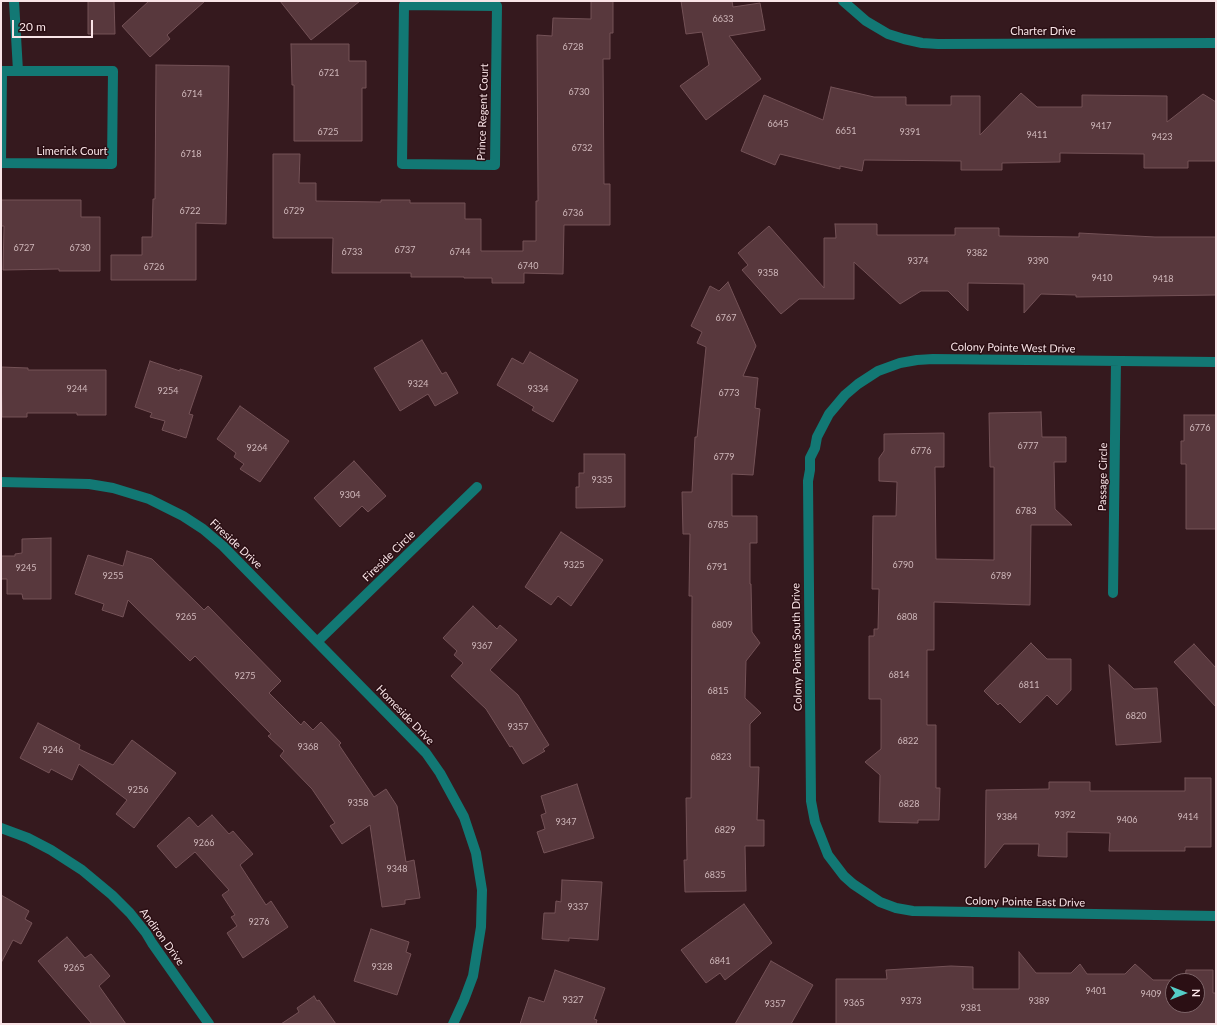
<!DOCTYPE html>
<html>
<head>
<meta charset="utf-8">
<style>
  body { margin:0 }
  #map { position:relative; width:1217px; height:1025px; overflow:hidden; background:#35191e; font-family:Lato,sans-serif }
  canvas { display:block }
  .frame { position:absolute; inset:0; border:2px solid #f9e4e7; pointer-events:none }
  .north { position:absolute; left:1165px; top:973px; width:40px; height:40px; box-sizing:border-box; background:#2b0f14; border:1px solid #7d6468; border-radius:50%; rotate:90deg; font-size:11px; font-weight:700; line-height:16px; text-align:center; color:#f9e4e7 }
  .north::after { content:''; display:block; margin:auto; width:14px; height:18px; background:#54cdc7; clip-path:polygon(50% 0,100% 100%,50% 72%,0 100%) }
  .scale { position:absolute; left:12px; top:20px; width:81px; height:18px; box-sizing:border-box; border:2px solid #f9e4e7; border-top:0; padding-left:5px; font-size:12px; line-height:14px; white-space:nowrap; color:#f9e4e7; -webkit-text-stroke:3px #2b0f14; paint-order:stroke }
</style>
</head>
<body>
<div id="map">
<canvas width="1217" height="1025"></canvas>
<div class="frame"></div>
<div class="north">N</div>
<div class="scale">20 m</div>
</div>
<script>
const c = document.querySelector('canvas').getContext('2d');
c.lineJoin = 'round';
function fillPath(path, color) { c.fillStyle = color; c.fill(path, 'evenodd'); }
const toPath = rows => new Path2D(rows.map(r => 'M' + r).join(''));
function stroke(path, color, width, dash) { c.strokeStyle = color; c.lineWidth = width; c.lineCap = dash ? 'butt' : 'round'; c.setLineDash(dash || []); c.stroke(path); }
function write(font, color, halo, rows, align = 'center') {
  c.font = font + ' Lato,sans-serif'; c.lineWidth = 3; c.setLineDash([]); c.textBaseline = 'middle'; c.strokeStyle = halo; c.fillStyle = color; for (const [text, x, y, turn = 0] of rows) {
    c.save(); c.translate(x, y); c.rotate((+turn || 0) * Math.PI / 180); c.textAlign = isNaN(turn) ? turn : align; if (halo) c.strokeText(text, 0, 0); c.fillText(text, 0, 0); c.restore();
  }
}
const building = toPath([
  [88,1,114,1,115,34,88,34,88,1],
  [149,1,205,1,167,35,170,39,150,57,122,26,149,1],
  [280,1,360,1,311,40,280,1],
  [591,1,613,1,613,33,610,33,610,59,603,59,604,184,610,184,610,225,564,225,563,274,524,273,524,283,492,283,492,278,464,278,464,277,411,277,411,273,332,273,333,238,273,238,273,154,300,154,299,183,316,183,316,201,381,202,381,200,410,200,410,203,465,203,465,219,481,219,481,251,523,251,523,241,536,241,536,201,538,201,537,35,552,36,553,18,591,19,591,1],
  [681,1,732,1,733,7,760,3,765,30,729,36,761,79,706,120,680,86,709,65,702,32,686,34,681,1],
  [291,44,349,44,349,61,366,61,366,88,362,88,362,141,294,141,294,85,292,85,291,44],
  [156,65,229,66,226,224,196,223,196,280,111,280,111,255,142,255,142,237,152,237,153,199,155,199,156,65],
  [831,87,874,97,906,97,906,105,951,105,951,96,980,96,980,135,1021,93,1037,107,1082,107,1082,95,1167,96,1167,122,1203,94,1216,102,1216,161,1188,161,1188,168,1144,168,1144,154,1060,153,1060,162,1002,163,1002,170,961,170,961,161,864,160,862,171,840,166,840,169,780,154,775,165,741,151,764,95,823,120,831,87],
  [1,200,81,200,81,217,100,217,100,271,59,271,59,269,3,270,4,226,1,226,1,200],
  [835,224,877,224,877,235,955,235,955,228,999,228,999,236,1079,237,1079,233,1155,237,1216,237,1216,295,1076,297,1076,295,1041,294,1024,313,1024,284,968,283,968,311,948,291,921,291,900,304,854,262,854,299,799,299,781,314,742,270,748,265,738,253,769,226,824,288,824,238,836,238,835,224],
  [728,282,756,346,743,376,758,378,755,408,760,409,753,475,732,474,732,516,757,516,757,543,750,543,750,584,751,584,752,632,760,643,746,661,745,698,761,713,750,724,750,767,759,767,757,820,764,820,764,846,745,846,746,891,685,892,684,860,687,860,686,798,691,798,692,596,689,596,690,534,683,534,682,492,692,492,695,437,697,437,706,347,697,343,702,332,691,326,710,286,719,291,728,282],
  [422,340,442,374,446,372,458,393,435,406,428,394,400,411,374,368,422,340],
  [530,352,578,380,553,422,532,410,534,407,497,385,512,358,523,364,530,352],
  [150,361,180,371,180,369,202,376,189,414,193,415,186,438,162,430,165,421,150,417,152,413,135,407,150,361],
  [1,367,28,368,28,370,106,370,106,415,77,415,77,413,27,413,27,417,2,417,1,367],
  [240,406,289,441,260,482,240,469,244,464,234,457,236,453,217,439,240,406],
  [1041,412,1042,437,1066,437,1066,462,1054,462,1055,509,1072,525,1031,525,1030,605,934,602,934,650,927,650,927,725,936,725,936,788,940,788,939,820,918,820,918,823,879,822,880,775,865,762,881,749,881,699,869,699,869,636,874,636,874,629,878,629,879,589,872,589,873,516,896,516,897,482,879,481,879,458,884,451,884,434,944,433,944,467,935,467,936,559,994,560,994,467,990,467,989,413,1041,412],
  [1184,415,1216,415,1216,529,1186,529,1186,464,1181,464,1181,441,1184,441,1184,415],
  [584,454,625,454,625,507,576,508,576,487,579,487,579,473,584,473,584,454],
  [354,461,386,496,368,512,362,506,340,527,314,498,354,461],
  [561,532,603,560,571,606,558,596,551,605,525,587,561,532],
  [51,538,51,599,23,599,22,594,7,594,7,579,1,579,1,556,15,556,15,554,22,553,22,539,51,538],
  [127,551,152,559,204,610,208,606,281,681,269,693,301,725,304,721,313,730,321,722,341,743,339,745,374,797,386,789,397,806,406,862,414,860,420,898,405,900,405,904,382,907,370,825,342,844,330,826,335,823,312,789,280,756,284,751,268,736,271,734,195,656,190,661,128,600,123,617,102,610,104,604,75,594,88,555,123,566,127,551],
  [473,606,497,629,500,625,517,640,490,670,518,695,549,745,543,749,545,751,523,764,512,746,510,747,486,709,451,676,463,663,454,655,457,651,443,638,473,606],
  [1031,643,1047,659,1071,659,1071,690,1057,705,1047,695,1020,723,1000,703,998,705,984,691,1031,643],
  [1194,644,1216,668,1216,707,1174,662,1194,644],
  [1109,665,1134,689,1157,688,1161,742,1116,745,1109,665],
  [38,723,80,745,79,749,113,765,132,740,176,773,134,828,116,814,127,800,79,764,72,780,51,769,49,773,20,758,38,723],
  [1185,778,1211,778,1211,847,1185,847,1185,851,1109,851,1110,833,1067,832,1067,857,1038,856,1039,844,1004,844,985,868,986,790,1049,789,1049,782,1090,782,1090,791,1185,791,1185,778],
  [577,784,594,838,544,853,537,832,545,829,541,815,546,813,541,796,577,784],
  [212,815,229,834,233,831,253,854,240,865,266,905,271,901,288,927,243,958,227,933,237,926,231,917,235,915,222,895,229,890,195,852,176,868,157,846,189,817,198,827,212,815],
  [562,880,602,882,598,940,569,938,569,941,542,939,544,913,555,913,556,901,561,902,562,880],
  [1,895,29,911,25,919,32,923,21,944,13,940,1,963,1,895],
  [744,904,772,943,725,980,720,973,706,983,681,950,744,904],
  [371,929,409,942,406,952,411,954,397,995,354,981,371,929],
  [67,937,85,958,91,954,110,976,99,986,126,1024,92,1024,38,961,67,937],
  [1019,952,1036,973,1071,973,1080,964,1087,974,1125,974,1135,964,1153,980,1185,980,1186,970,1213,970,1213,993,1216,993,1216,1024,836,1024,836,979,887,979,886,970,951,966,973,967,973,989,1019,989,1019,952],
  [1173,981,1197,981,1197,1005,1173,1005,1173,981],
  [771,961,813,985,791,1024,735,1024,771,961],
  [555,970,605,988,594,1019,597,1020,596,1024,520,1024,529,997,544,1002,555,970],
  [314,996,317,1001,319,1000,336,1024,281,1024,299,1012,297,1008,314,996]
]);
fillPath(building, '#58383d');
stroke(building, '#745257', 1);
stroke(toPath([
  [14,1,18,71],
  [843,1,866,21,888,34,904,39,922,43,938,44,1216,43],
  [404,5,497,6,495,165,402,164,404,5],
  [2,71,113,71,112,164,1,163,2,71],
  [1216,362,933,359,917,360,900,363,878,371,858,384,845,395,829,414,817,437,815,448,810,458,810,470,808,481,811,801,815,822,828,855,844,876,853,884,880,902,896,908,913,911,1216,916],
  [1,482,89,484,113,488,149,499,183,516,203,529,223,546,426,753,440,773,464,817,476,853,482,890,481,927,473,976,464,1000,453,1024],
  [1113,593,1116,361],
  [317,642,477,487],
  [1,828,28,838,51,850,82,870,112,895,130,913,146,933,152,943,209,1024]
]), '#127874', 10);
write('9px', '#d1b9bc', null, [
  ["6633",723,19],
  ["6728",573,47],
  ["6721",329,73],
  ["6730",579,92],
  ["6714",192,94],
  ["6645",778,124],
  ["9417",1101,126],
  ["6651",846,131],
  ["6725",328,132],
  ["9391",910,132],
  ["9411",1037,135],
  ["9423",1162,137],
  ["6732",582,148],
  ["6718",191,154],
  ["6722",190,211],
  ["6729",294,211],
  ["6736",573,213],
  ["6727",24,248],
  ["6730",80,248],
  ["6737",405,250],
  ["6733",352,252],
  ["6744",460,252],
  ["9382",977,253],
  ["9374",918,261],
  ["9390",1038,261],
  ["6740",528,266],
  ["6726",154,267],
  ["9358",768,273],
  ["9410",1102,278],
  ["9418",1163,279],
  ["6767",726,318],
  ["9324",418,384],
  ["9244",77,389],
  ["9334",538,389],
  ["9254",168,391],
  ["6773",729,393],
  ["6776",1200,428],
  ["6777",1028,446],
  ["9264",257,448],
  ["6776",921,451],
  ["6779",724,457],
  ["9335",602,480],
  ["9304",350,495],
  ["6783",1026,511],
  ["6785",718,525],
  ["9325",574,565],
  ["6790",903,565],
  ["6791",717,567],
  ["9245",26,568],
  ["9255",113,576],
  ["6789",1001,576],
  ["9265",186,617],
  ["6808",907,617],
  ["6809",722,625],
  ["9367",482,646],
  ["6814",899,675],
  ["9275",245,676],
  ["6811",1029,685],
  ["6815",718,691],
  ["6820",1136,716],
  ["9357",518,727],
  ["6822",908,741],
  ["9368",308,747],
  ["9246",53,750],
  ["6823",721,757],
  ["9256",138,790],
  ["9358",358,803],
  ["6828",909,804],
  ["9392",1065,815],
  ["9384",1007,817],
  ["9414",1188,817],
  ["9406",1127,820],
  ["9347",566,822],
  ["6829",725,830],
  ["9266",204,843],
  ["9348",397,869],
  ["6835",715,875],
  ["9337",578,907],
  ["9276",259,922],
  ["6841",720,961],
  ["9328",382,967],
  ["9265",74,968],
  ["9401",1096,991],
  ["9409",1151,994],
  ["9327",573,1000],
  ["9373",911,1001],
  ["9389",1039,1001],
  ["9365",854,1003],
  ["9357",775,1004],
  ["9381",971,1008]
]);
write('11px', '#f9e4e7', '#2b0f14', [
  ["Charter Drive",1043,31],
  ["Prince Regent Court",483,112,-88],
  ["Limerick Court",72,151],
  ["Colony Pointe West Drive",1013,348,1],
  ["Passage Circle",1103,477,-89],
  ["Fireside Drive",236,544,43],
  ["Fireside Circle",389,556,-44],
  ["Colony Pointe South Drive",797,647,-91],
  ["Homeside Drive",405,715,46],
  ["Colony Pointe East Drive",1025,902,1],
  ["Andiron Drive",162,937,54]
]);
</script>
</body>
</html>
